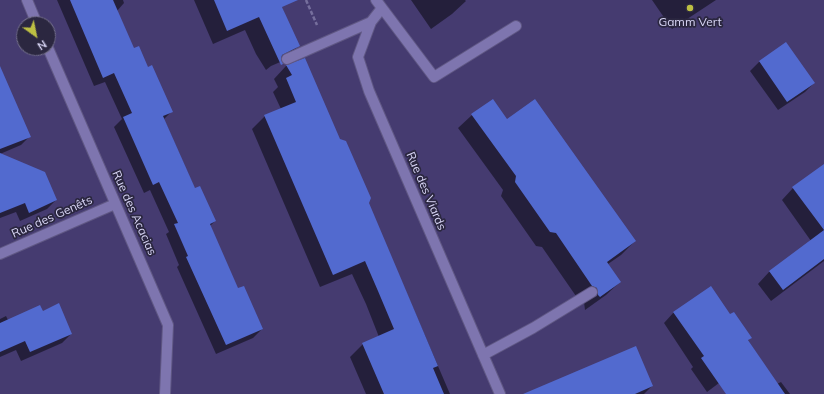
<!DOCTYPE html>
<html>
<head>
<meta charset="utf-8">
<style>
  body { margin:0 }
  #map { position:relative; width:824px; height:394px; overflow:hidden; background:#453b70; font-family:Mulish,sans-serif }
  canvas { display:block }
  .north { position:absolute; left:16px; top:16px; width:40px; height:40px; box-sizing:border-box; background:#2b2740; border:1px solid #716d89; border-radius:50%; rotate:147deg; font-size:11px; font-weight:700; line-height:16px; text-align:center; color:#dad7f7 }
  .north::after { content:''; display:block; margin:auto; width:14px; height:18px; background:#bdbf43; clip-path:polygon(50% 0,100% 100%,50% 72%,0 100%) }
</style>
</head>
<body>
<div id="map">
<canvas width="824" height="394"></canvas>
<div class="north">N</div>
</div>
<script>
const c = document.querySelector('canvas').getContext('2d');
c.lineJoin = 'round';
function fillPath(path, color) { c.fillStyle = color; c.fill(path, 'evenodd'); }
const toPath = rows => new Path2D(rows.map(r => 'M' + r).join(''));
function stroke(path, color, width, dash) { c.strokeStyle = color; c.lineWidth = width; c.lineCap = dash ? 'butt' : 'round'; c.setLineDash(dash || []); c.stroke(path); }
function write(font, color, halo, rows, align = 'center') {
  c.font = font + ' Mulish,sans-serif'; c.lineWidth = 3.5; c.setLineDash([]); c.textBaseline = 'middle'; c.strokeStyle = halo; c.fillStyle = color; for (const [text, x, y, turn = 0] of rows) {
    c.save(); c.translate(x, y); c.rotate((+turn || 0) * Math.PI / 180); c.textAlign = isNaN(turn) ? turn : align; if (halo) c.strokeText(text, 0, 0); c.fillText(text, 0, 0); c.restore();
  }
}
fillPath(toPath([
  [57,0,123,0,124,3,117,11,134,50,147,69,171,112,164,119,195,189,215,221,210,226,238,290,262,329,253,338,216,354,177,267,179,265,166,234,169,232,150,190,144,193,114,127,122,119,105,82,94,86],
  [194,0,279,0,298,46,285,60,271,66,266,70,256,54,245,30,213,44],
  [411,0,465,0,466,1,452,14,431,29],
  [652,0,716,0,672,29],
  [786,43,814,83,805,92,778,110,750,71,759,62],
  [304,60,368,203,450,394,366,394,350,357,363,344,379,337,366,304,352,274,320,287,252,129,265,116,281,109,273,92,278,87,274,79,286,66],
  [0,106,30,136,21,145,0,154],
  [472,115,507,120,635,241,621,255,608,264,620,282,606,295,585,310,584,302,578,299,542,247,536,246,501,196,503,190,458,128],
  [0,154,56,200,47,209,20,221,16,212,0,218],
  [824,175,824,261,771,301,758,284,769,272,811,241,782,200,793,188],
  [42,312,71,334,62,343,21,361,16,350,0,357,0,319,6,316,8,320],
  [674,312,748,340,777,384,781,382,790,394,727,394,719,383,707,392,691,369,693,367,664,323],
  [652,386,644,394,539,394]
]), '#0007');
fillPath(toPath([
  [70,0,113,0,134,48,139,46,148,67,152,65,173,112,163,116,195,188,200,186,216,221,210,224,238,288,244,286,263,329,226,345,186,257,188,256,174,224,178,223,159,182,153,185,123,117,132,113,114,73,103,78],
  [214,0,298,0,282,7,300,46,282,55,281,59,283,64,281,65,259,17,227,31],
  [786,42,815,83,787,102,759,61],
  [305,58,340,139,346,141,371,198,369,203,438,366,433,368,444,394,384,394,362,343,394,329,378,291,365,261,333,275,264,115,296,102,286,78,292,75,286,65],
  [0,66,31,137,0,149],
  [493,99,507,119,535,99,636,241,607,262,621,282,600,297,598,295,597,288,592,286,556,233,550,232,515,182,516,176,471,114],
  [0,153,45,172,57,200,29,213,25,203,0,213],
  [824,164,824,259,783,290,769,271,824,230,792,187],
  [711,286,730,314,734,312,752,338,748,340,785,394,726,394,701,358,704,356,673,312],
  [59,303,72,334,30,352,25,341,0,352,0,323,40,305,43,311],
  [636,346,653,386,635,394,523,394]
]), '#526acf');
const minor = toPath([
  [27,0,37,24],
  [376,0,382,8,371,22,358,57,369,91,500,394],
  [382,8,434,77,516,26],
  [48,48,168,325,165,394],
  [287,59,371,22],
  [0,254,115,204],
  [483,355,533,328,592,292]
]);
stroke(minor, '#605884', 12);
stroke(toPath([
  [306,0,317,25]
]), '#766f9d', 2.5, [4, 2]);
stroke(minor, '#7e75af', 10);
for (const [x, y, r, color] of [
  [690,8,4,"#bdbf43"]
]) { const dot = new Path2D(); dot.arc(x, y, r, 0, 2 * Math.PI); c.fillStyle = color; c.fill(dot); stroke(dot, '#2b2740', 1.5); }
write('12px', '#dad7f7', '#2b2740', [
  ["Gamm Vert",690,22]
]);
write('12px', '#dad7f7', '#2b2740', [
  ["Rue des Viards",426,191,67],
  ["Rue des Acacias",134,213,66],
  ["Rue des Genêts",52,217,-24]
]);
</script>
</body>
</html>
